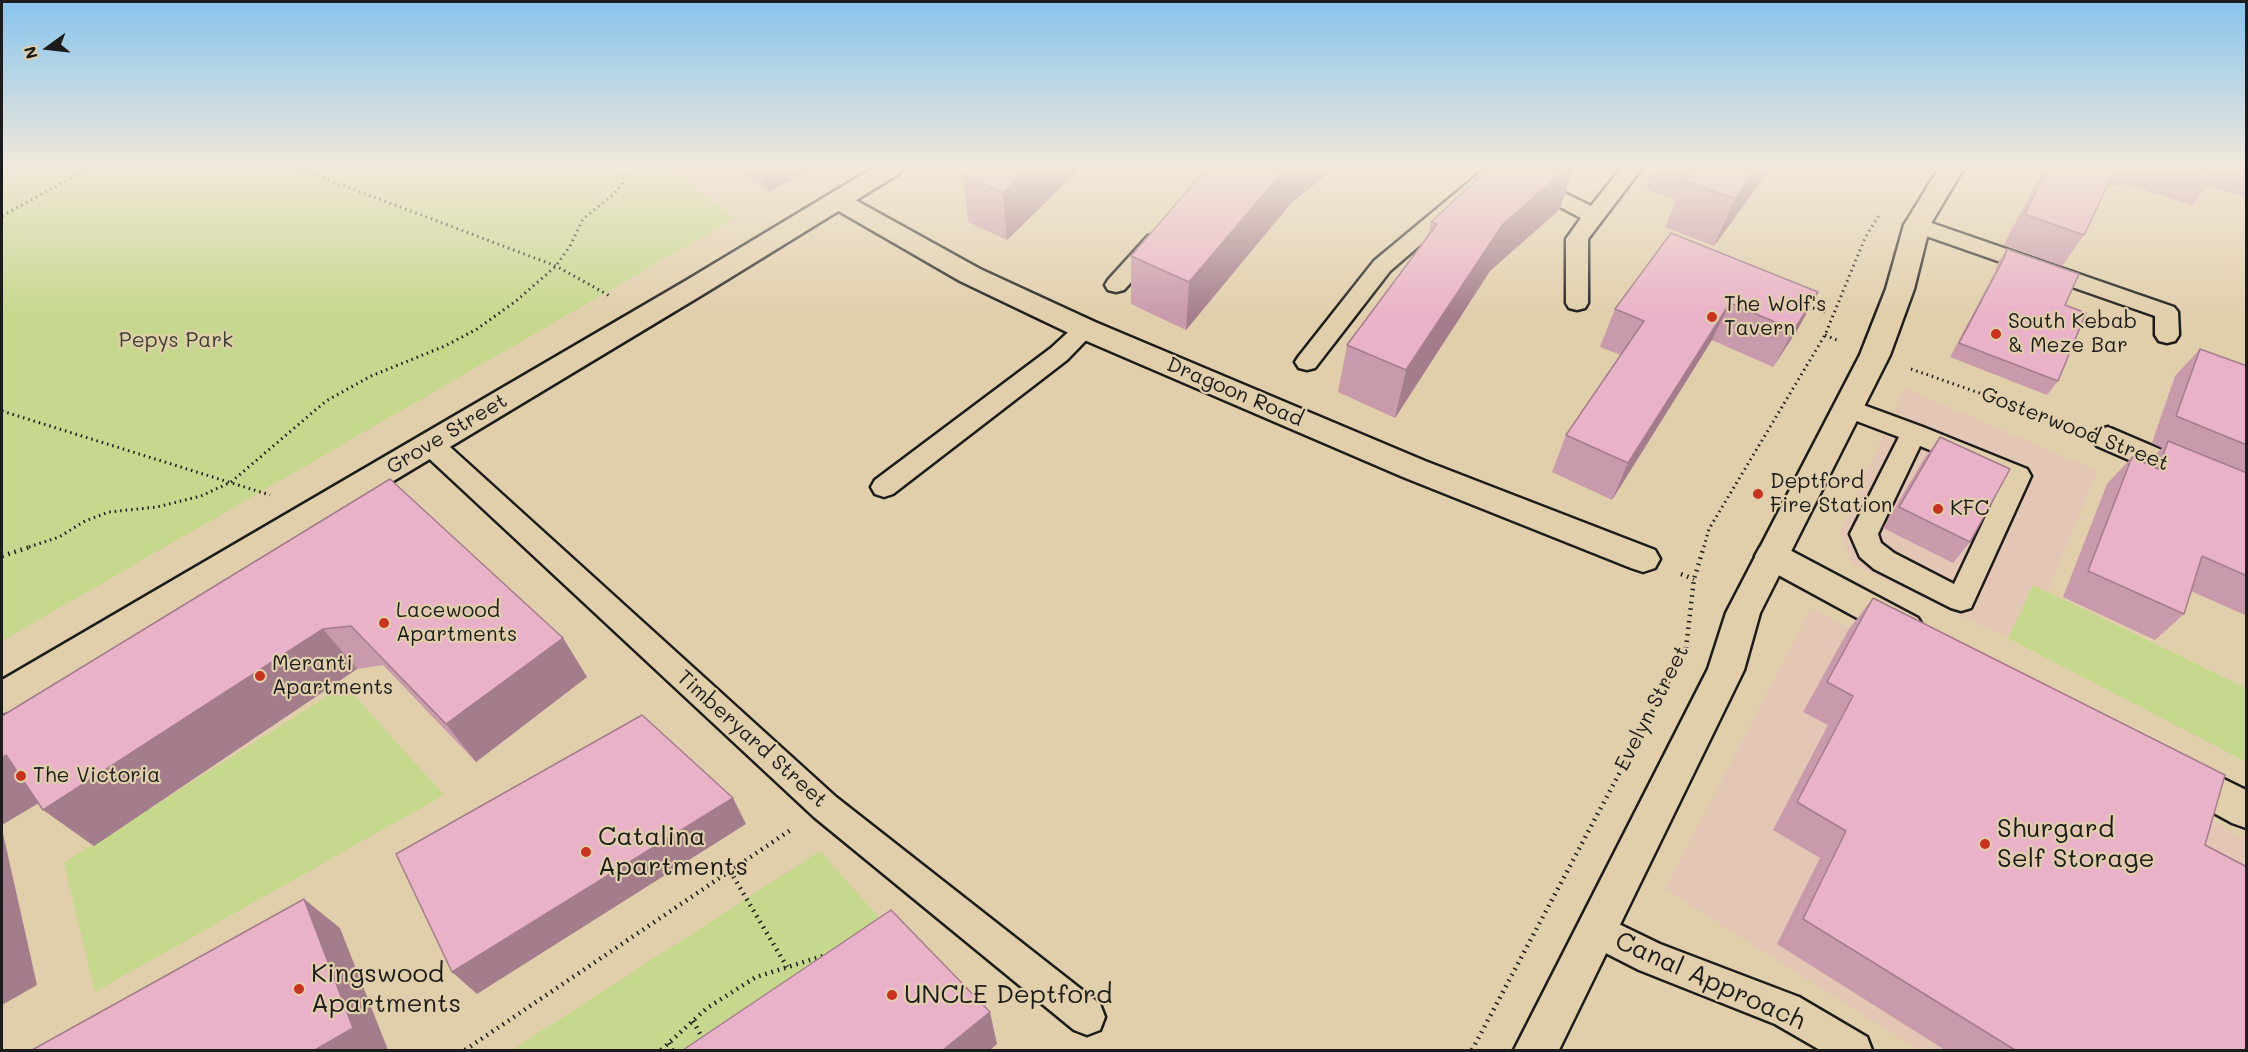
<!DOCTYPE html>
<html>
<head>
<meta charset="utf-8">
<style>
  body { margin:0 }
  #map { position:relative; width:2248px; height:1052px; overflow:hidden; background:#e1cfac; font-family:Mali,sans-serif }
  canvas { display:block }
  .frame { position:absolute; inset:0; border:3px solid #1c1c1c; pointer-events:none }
  .north { position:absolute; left:18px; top:18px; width:60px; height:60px; -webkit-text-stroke:4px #e1cfac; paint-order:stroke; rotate:255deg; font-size:16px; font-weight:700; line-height:24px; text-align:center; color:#1c1c1c }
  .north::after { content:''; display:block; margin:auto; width:21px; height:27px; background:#1c1c1c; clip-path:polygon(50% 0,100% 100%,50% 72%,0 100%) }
</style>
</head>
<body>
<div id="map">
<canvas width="2248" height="1052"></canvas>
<div class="frame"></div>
<div class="north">N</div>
</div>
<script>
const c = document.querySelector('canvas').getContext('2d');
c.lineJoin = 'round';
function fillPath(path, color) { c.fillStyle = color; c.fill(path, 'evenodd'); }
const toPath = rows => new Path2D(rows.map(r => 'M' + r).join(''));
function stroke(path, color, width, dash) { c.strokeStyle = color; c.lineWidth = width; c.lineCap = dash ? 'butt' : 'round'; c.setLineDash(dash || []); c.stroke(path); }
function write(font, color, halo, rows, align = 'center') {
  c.font = font + ' Mali,sans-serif'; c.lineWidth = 4.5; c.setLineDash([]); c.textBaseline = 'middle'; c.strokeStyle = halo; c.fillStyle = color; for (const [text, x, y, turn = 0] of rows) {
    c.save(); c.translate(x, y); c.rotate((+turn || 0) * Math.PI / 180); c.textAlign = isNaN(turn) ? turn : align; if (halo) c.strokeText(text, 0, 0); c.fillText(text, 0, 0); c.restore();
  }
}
fillPath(toPath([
  [1904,388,2097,471,2048,591,2033,585,2008,638,1852,564,1840,530],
  [1811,608,2246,839,2246,1050,1918,1050,1665,889]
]), '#e4c6b4');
fillPath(toPath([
  [22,168,666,168,735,218,2,641,2,176],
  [2033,585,2246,688,2246,762,2008,638],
  [345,685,444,795,95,992,64,863],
  [820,851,904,946,752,1050,512,1050]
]), '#c6d88d');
const service = toPath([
  [1486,168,1509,168,1390,271,1315,368,1307,370,1299,368,1295,362,1299,356,1374,261,1486,168],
  [1621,168,1642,168,1588,239,1588,303,1585,308,1577,310,1569,308,1566,303,1566,239,1581,218,1522,187,1519,183,1522,179,1529,177,1536,179,1591,206,1621,168],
  [1917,218,2174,307,2178,312,2179,335,2175,341,2167,343,2159,341,2155,335,2155,316,1909,230,1906,225,1909,220,1917,218],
  [1156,234,1164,236,1167,241,1164,246,1124,290,1116,292,1108,290,1105,285,1108,280,1148,236,1156,234],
  [1085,321,1093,324,1097,329,1067,360,893,494,884,497,875,494,871,487,875,480,1051,348,1077,324,1085,321],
  [1847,399,1923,427,2027,469,2031,476,1971,608,1961,611,1951,608,1874,569,1860,557,1850,534,1899,437,1838,414,1835,408,1838,402,1847,399],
  [1920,446,2003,480,1954,584,1894,553,1881,543,1878,534,1920,446],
  [430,435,439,437,836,797,1100,1004,1105,1017,1100,1030,1087,1035,1074,1030,814,817,421,451,417,444,421,437,430,435],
  [1596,913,1660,944,1799,997,1867,1037,1872,1050,1820,1050,1775,1024,1639,970,1584,942,1579,930,1584,918,1596,913]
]);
const minor = toPath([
  [839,193,848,196,980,269,1095,322,1425,461,1655,550,1660,559,1655,568,1643,572,1631,568,1403,477,1075,336,960,281,830,206,826,201,830,196,839,193],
  [2108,427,2246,486,2246,511,2097,446,2092,438,2097,430,2108,427],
  [1772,543,1784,547,1918,618,1924,628,1918,638,1906,642,1894,638,1760,565,1755,556,1760,547,1772,543],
  [2179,757,2246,790,2246,828,2232,823,2165,786,2160,774,2165,762,2179,757]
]);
const secondary = toPath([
  [873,168,903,168,900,173,707,292,15,709,2,714,2,680,687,280,873,168]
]);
const primary = toPath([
  [1939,168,1964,168,1930,225,1914,289,1890,355,1760,613,1744,670,1559,1050,1514,1050,1708,669,1726,613,1860,355,1886,289,1904,225,1939,168]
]);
stroke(service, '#1c1c1c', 5);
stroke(minor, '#1c1c1c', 5);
stroke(secondary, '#1c1c1c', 5);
stroke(primary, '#1c1c1c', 5);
stroke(toPath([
  [297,168,556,266,610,296],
  [2,216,89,168],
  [1813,308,1825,312],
  [1825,335,1839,341],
  [1911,369,2071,425],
  [2,411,270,495],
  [29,547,59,537,85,521,109,512,157,507,201,496,231,482,326,401,371,376,445,346,477,329,516,301,556,266,570,246,583,219,614,194,624,181,624,168],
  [1704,547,1709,529,1825,335,1865,238,1879,215]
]), '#1c1c1c', 3, [1.5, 4]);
stroke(toPath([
  [2,556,33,546],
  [1681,574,1694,579],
  [730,871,787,967],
  [693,1021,709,1050],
  [669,1043,672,1050],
  [465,1050,792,829],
  [661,1050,707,1008,756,977,826,955],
  [1472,1050,1686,648,1694,579,1704,546]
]), '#1c1c1c', 4.5, [1.5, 5]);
fillPath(service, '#e1cfac');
fillPath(minor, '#e1cfac');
fillPath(secondary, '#e1cfac');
fillPath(primary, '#e1cfac');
fillPath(toPath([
  [734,168,813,168,768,192],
  [1081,168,1007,240,968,222,963,175],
  [1489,168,1573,168,1560,209,1490,271,1395,418,1338,392,1347,345,1428,236,1431,222],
  [1654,168,1771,168,1714,246,1665,227,1676,200,1646,189],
  [2044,168,2247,168,2247,198,2207,186,2192,206,2130,185,2107,186,2084,235,2062,266,2006,246,2004,244],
  [1292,202,1186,330,1131,304,1131,256],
  [1671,233,1798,329,1773,367,1712,340,1612,500,1552,472,1566,435,1621,355,1600,347,1615,309],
  [2007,249,2065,305,2058,381,2047,395,1950,357,1995,272,1998,263],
  [2200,349,2247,366,2247,616,2191,591,2184,614,2155,640,2063,597,2107,484,2132,457,2147,464,2162,448,2152,443,2175,376],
  [1940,437,1970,542,1953,563,1883,528,1924,459],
  [390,479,563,638,587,677,476,762,383,665,357,669,94,846,38,803,2,825,2,716],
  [1873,598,2205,845,2247,1050,1945,1050,1777,944,1820,858,1773,830,1828,725,1803,712,1849,629]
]), '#c999ac');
fillPath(toPath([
  [766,168,813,168,768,192,763,170],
  [1029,168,1081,168,1007,240,1003,193],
  [1286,168,1336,168,1292,202,1186,330,1189,282],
  [1567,168,1573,168,1560,209,1490,271,1395,418,1406,370,1503,224],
  [1757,168,1771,168,1714,246,1735,199],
  [1818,292,1798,329,1773,367,1794,330],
  [1730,303,1712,340,1612,500,1628,463],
  [323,629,357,669,94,846,43,810],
  [563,638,587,677,476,762,446,724],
  [6,755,57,792,2,825,2,758],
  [733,798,746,824,477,994,452,972],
  [2,829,37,985,2,1005],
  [304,899,340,928,388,1050,315,1050],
  [990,1012,997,1044,990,1050,943,1050]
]), '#a47d8c');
const building = toPath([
  [969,168,1029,168,1003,193,963,175,969,168],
  [1207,168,1286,168,1189,282,1131,256,1207,168],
  [1489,168,1567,168,1503,224,1406,370,1347,345,1437,224,1431,222,1489,168],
  [1693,168,1757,168,1735,199,1684,180,1693,168],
  [2048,168,2116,168,2084,235,2027,215,2025,213,2048,168],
  [2196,168,2219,168,2216,175,2196,168],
  [1671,233,1818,292,1794,330,1730,303,1628,463,1566,435,1644,321,1615,309,1671,233],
  [2007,249,2079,274,2065,305,2086,313,2058,381,1959,343,2004,258,2007,249],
  [2200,349,2247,366,2247,445,2176,416,2200,349],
  [1940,437,2010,469,1970,542,1899,507,1940,437],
  [2168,441,2247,473,2247,576,2202,556,2184,614,2088,571,2132,457,2158,469,2168,441],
  [390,479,563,638,446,724,351,626,323,629,43,810,6,755,2,758,2,716,390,479],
  [1873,598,2225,775,2205,845,2247,867,2247,1050,2015,1050,1803,919,1846,831,1797,802,1853,696,1827,682,1873,598],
  [642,715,733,798,452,972,396,854,642,715],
  [304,899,353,1028,315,1050,32,1050,304,899],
  [891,910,990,1012,943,1050,683,1050,891,910]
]);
fillPath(building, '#eab2c8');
stroke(building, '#a47d8c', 1.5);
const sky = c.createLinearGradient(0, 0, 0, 316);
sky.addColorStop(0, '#87c4ee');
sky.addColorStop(0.53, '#f2e9da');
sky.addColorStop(1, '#f2e9da00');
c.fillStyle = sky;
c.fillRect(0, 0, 2248, 316);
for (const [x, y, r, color] of [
  [1712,317,6,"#c8321e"],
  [1996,334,6,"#c8321e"],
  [1758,494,6,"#c8321e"],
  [1938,509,6,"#c8321e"],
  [384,623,6,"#c8321e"],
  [260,676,6,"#c8321e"],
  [21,776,6,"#c8321e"],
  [1985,844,6,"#c8321e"],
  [586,852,6,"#c8321e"],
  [299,989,6,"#c8321e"],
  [892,995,6,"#c8321e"]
]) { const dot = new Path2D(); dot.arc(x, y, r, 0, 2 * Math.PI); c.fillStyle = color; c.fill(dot); stroke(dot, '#e1cfac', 2); }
write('21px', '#1c1c1c', '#e1cfac', [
  ["The Wolf's",1724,305],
  ["Tavern",1724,329],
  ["South Kebab",2008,322],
  ["& Meze Bar",2008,346],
  ["Deptford",1770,482],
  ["Fire Station",1770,506],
  ["KFC",1950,509],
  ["Lacewood",396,611],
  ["Apartments",396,635],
  ["Meranti",272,664],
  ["Apartments",272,688],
  ["The Victoria",33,776]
], 'left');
write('21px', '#3e4233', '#e1cfac', [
  ["Pepys Park",176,341]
]);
write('21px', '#1c1c1c', '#e1cfac', [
  ["Dragoon Road",1235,392,23],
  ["Gosterwood Street",2075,429,21],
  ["Grove Street",447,434,-31],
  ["Evelyn Street",1652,708,-63],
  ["Timberyard Street",752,739,42]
]);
write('26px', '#1c1c1c', '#e1cfac', [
  ["Shurgard",1997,829],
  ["Self Storage",1997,859],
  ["Catalina",598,837],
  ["Apartments",598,867],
  ["Kingswood",311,974],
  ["Apartments",311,1004],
  ["UNCLE Deptford",904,995]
], 'left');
write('26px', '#1c1c1c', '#e1cfac', [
  ["Canal Approach",1710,981,24]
]);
</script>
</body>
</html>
